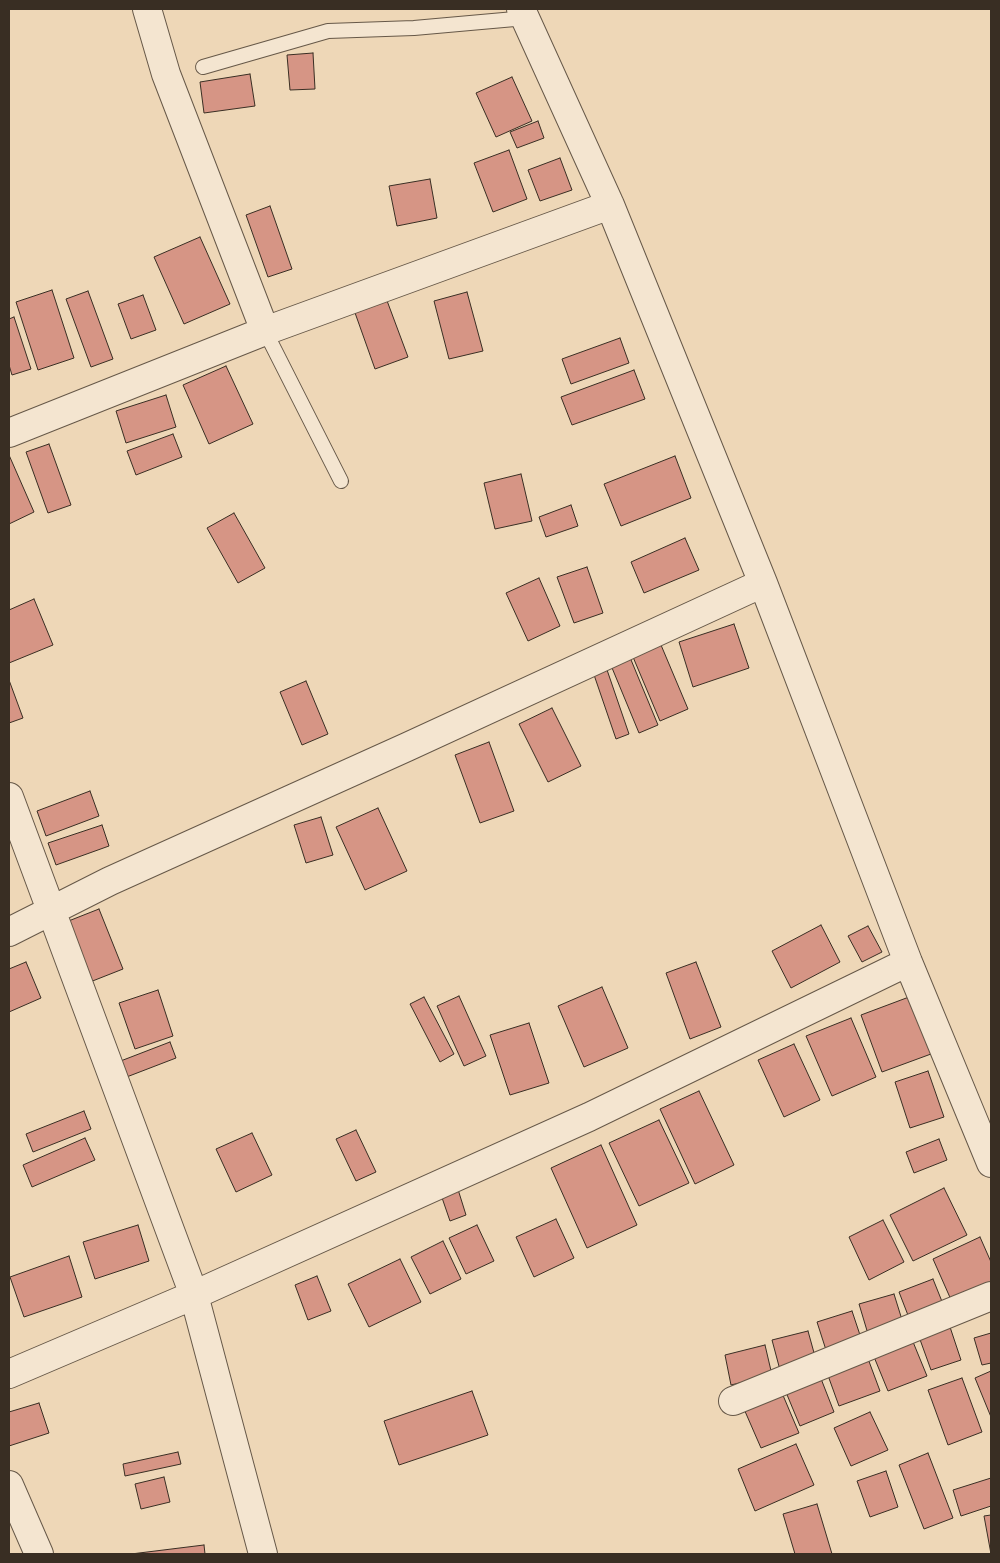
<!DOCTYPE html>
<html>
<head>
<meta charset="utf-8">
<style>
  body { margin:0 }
  #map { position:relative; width:1000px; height:1563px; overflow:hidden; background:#eed7b7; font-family:"Old Standard TT",serif }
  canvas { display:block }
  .frame { position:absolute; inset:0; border:10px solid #392e23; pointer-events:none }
</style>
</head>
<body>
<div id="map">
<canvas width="1000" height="1563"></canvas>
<div class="frame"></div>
</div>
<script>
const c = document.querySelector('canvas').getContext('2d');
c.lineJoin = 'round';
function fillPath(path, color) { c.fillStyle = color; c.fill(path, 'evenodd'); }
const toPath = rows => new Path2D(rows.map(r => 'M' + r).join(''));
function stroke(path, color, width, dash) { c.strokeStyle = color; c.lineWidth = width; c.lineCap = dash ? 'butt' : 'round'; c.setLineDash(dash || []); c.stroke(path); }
const building = toPath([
  [313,53,315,89,290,90,287,55,313,53],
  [250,74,255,106,204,113,200,82,250,74],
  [512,77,532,121,496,137,476,93,512,77],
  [538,121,544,138,517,148,510,132,538,121],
  [509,150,527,199,493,212,474,163,509,150],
  [560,158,572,190,540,201,528,170,560,158],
  [430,179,437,218,397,226,389,186,430,179],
  [270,206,292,269,268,277,246,215,270,206],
  [200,237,230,304,184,324,154,257,200,237],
  [52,290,74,358,38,370,16,302,52,290],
  [88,291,113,359,91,367,66,299,88,291],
  [467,292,483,351,449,359,434,301,467,292],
  [143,295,156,330,131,339,118,304,143,295],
  [386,298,408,357,375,369,354,310,386,298],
  [14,317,31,369,12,375,9,365,9,319,14,317],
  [620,338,629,363,571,384,562,359,620,338],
  [226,366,253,424,209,444,183,385,226,366],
  [634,370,645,399,572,425,561,397,634,370],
  [166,395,176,427,126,443,116,411,166,395],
  [173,434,182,457,136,475,127,451,173,434],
  [49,444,71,505,48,513,26,452,49,444],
  [9,455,34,512,9,524,9,455],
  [675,456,691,498,621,526,604,484,675,456],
  [521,474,532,521,495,529,484,483,521,474],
  [571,505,578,526,546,537,539,517,571,505],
  [234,513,265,568,238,583,207,528,234,513],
  [685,538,699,570,644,593,631,562,685,538],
  [587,567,603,613,574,623,557,577,587,567],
  [539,578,560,626,528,641,506,593,539,578],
  [34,599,53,645,9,663,9,610,34,599],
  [734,624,749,668,693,687,679,642,734,624],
  [661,645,688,709,660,721,633,657,661,645],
  [629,655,658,725,639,733,610,663,629,655],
  [605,664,629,734,616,739,592,669,605,664],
  [9,680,23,718,9,723,9,680],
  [306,681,328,734,302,745,280,692,306,681],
  [552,708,581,766,548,782,519,724,552,708],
  [489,742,514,811,480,823,455,755,489,742],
  [90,791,99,816,46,836,37,811,90,791],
  [378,808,407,871,365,890,336,827,378,808],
  [321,817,333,855,306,863,294,825,321,817],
  [102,825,109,846,56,865,48,843,102,825],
  [99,909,123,969,90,982,66,922,99,909],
  [821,925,840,962,791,988,772,951,821,925],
  [868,926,882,952,862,962,848,936,868,926],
  [26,962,41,998,9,1012,9,969,26,962],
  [696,962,721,1027,690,1039,666,973,696,962],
  [602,987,628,1048,584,1067,558,1006,602,987],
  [158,990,173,1036,135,1049,119,1003,158,990],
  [459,996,486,1056,464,1066,437,1006,459,996],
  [424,997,454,1054,440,1062,410,1004,424,997],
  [909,997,931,1054,882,1072,861,1015,909,997],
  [851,1018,876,1077,832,1096,806,1036,851,1018],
  [529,1023,549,1083,510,1095,490,1035,529,1023],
  [170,1042,176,1058,124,1078,118,1062,170,1042],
  [794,1044,820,1100,784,1117,758,1060,794,1044],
  [928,1071,944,1117,910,1128,895,1082,928,1071],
  [699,1091,734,1165,695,1184,660,1109,699,1091],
  [84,1111,91,1129,33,1152,26,1134,84,1111],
  [659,1120,689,1183,639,1206,609,1143,659,1120],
  [356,1130,376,1172,356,1181,336,1139,356,1130],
  [252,1133,272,1175,236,1192,216,1149,252,1133],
  [85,1138,95,1160,32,1187,23,1165,85,1138],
  [939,1139,947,1160,914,1173,906,1152,939,1139],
  [601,1145,637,1225,587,1248,551,1168,601,1145],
  [456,1183,466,1215,450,1221,439,1189,456,1183],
  [944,1188,967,1235,913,1261,890,1215,944,1188],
  [556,1219,574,1258,534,1277,516,1237,556,1219],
  [883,1220,904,1262,869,1280,849,1237,883,1220],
  [138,1225,149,1261,95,1279,83,1242,138,1225],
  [477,1225,494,1261,466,1274,449,1238,477,1225],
  [980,1237,991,1262,991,1284,952,1302,933,1259,980,1237],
  [443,1241,461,1279,430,1294,411,1257,443,1241],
  [69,1256,82,1297,24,1317,10,1277,69,1256],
  [400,1259,421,1302,369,1327,348,1284,400,1259],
  [317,1276,331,1311,308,1320,295,1285,317,1276],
  [933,1279,945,1309,911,1323,899,1292,933,1279],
  [894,1294,903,1323,868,1334,859,1304,894,1294],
  [852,1311,861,1338,826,1350,817,1322,852,1311],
  [949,1324,961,1360,931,1370,918,1334,949,1324],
  [808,1331,816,1360,780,1370,772,1340,808,1331],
  [991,1333,991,1363,982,1365,974,1338,991,1333],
  [911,1337,927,1376,888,1391,872,1352,911,1337],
  [765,1345,772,1375,731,1385,725,1355,765,1345],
  [867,1356,880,1391,839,1406,826,1370,867,1356],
  [818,1371,834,1412,800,1426,783,1385,818,1371],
  [991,1371,991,1417,975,1378,991,1371],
  [962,1378,982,1432,948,1445,928,1390,962,1378],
  [472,1391,488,1435,399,1465,384,1421,472,1391],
  [782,1393,799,1433,761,1448,744,1409,782,1393],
  [39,1403,49,1433,9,1446,9,1412,39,1403],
  [870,1412,888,1450,851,1466,834,1428,870,1412],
  [796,1444,814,1485,755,1511,738,1469,796,1444],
  [178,1452,181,1464,125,1476,123,1464,178,1452],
  [928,1453,953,1518,924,1529,899,1465,928,1453],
  [886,1471,898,1507,870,1517,857,1481,886,1471],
  [164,1477,170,1502,141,1509,135,1484,164,1477],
  [991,1478,991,1506,961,1516,953,1490,991,1478],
  [817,1504,832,1554,795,1554,783,1514,817,1504],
  [991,1515,991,1554,984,1516,991,1515],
  [204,1545,205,1554,131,1554,204,1545]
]);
fillPath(building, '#d69585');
stroke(building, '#392e23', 1);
const service = toPath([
  [203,67,328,31,414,28,526,18],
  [265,331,341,481]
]);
const minor = toPath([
  [147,9,166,74,265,331],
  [521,9,610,205,763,583,908,962,991,1163],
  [9,433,265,331,610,205],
  [9,797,194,1295,263,1554],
  [9,932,110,881,407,747,763,583],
  [9,1374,194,1295,589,1117,908,962],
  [733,1401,991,1296],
  [9,1485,39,1554]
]);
stroke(service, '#665848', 16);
stroke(minor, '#665848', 30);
stroke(service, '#f4e5d0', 14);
stroke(minor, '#f4e5d0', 28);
</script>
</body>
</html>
